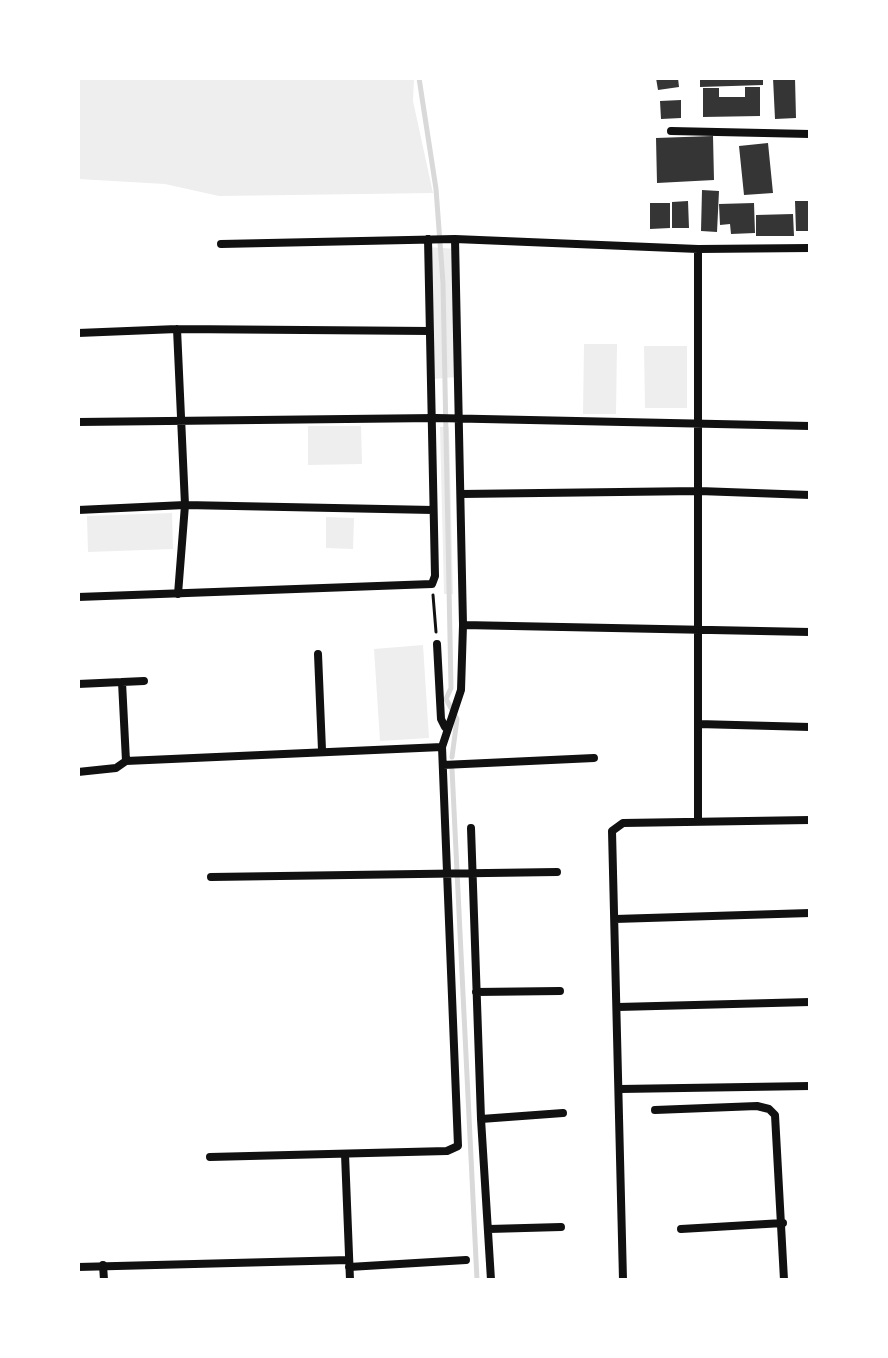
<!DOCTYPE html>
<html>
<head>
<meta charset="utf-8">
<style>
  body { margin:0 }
  #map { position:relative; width:888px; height:1358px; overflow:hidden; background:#fff; font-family:"Playfair Display",serif }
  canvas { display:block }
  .frame { position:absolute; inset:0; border:80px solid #fff; pointer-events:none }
</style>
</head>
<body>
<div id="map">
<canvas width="888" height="1358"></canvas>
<div class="frame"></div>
</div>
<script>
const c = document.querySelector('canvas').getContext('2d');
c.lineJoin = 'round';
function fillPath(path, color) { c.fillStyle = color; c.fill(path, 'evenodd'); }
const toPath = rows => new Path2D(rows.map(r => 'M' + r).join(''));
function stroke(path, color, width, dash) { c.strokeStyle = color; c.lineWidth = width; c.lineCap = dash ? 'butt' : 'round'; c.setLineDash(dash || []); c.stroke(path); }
fillPath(toPath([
  [78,78,414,78,413,101,433,193,219,196,165,184,78,179],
  [429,247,456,249,457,377,433,379],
  [584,344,617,344,616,414,583,414],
  [644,346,687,346,687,408,645,408],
  [308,426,361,426,362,464,308,465],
  [440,427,449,427,453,594,444,594],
  [172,513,173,549,88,552,87,516],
  [326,517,354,518,353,549,326,548],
  [423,645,429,738,380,741,374,649]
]), '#eee');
stroke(toPath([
  [419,78,436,189,443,283,451,688,446,699,457,719,452,757],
  [452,769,477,1280]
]), '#d9d9d9', 5);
fillPath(toPath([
  [656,78,678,78,679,87,658,90],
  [700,78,763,78,763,85,700,87],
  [773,78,795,78,796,118,775,119],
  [745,87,760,87,760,116,703,117,703,88,719,88,719,97,745,97],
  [681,100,681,118,661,119,660,101],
  [713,136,714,180,657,183,656,138],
  [768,143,773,193,744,195,739,146],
  [702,190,719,191,717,232,701,231],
  [688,201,689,228,672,228,672,202],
  [795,201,809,201,809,231,796,231],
  [650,203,670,203,670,228,650,229],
  [754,203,755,233,731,234,730,224,720,225,719,204],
  [793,214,794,236,756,236,756,215]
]), '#353535');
stroke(toPath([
  [433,595,436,632]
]), '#111', 3);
stroke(toPath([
  [671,131,810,134],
  [221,244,455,239,698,249,810,248],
  [698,249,698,822],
  [177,329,185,505,178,594],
  [78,333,177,329,430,331],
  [78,422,436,418,810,426],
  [461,494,699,491,810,495],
  [78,510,185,505,433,510],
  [78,597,432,584,435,576,428,239],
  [463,625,810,632],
  [437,644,441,719,445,727],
  [318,654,322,750],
  [122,682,126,761],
  [78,684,144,681],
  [698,724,810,727],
  [443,765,594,758],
  [78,772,116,768,126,761,442,747],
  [471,828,481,1119,491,1280],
  [211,877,557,872],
  [615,919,810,913],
  [476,992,560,991],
  [618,1007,810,1002],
  [620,1089,810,1086],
  [655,1110,757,1106,769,1109,775,1115,784,1280],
  [481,1119,563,1113],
  [345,1154,350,1280],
  [210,1157,447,1151,458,1146,442,747,461,690,463,625,455,239],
  [489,1229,561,1227],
  [681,1229,783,1223],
  [103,1265,104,1280],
  [78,1267,349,1260],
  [349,1267,466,1260],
  [623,1280,612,831,623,823,810,820]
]), '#111', 8);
</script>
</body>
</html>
